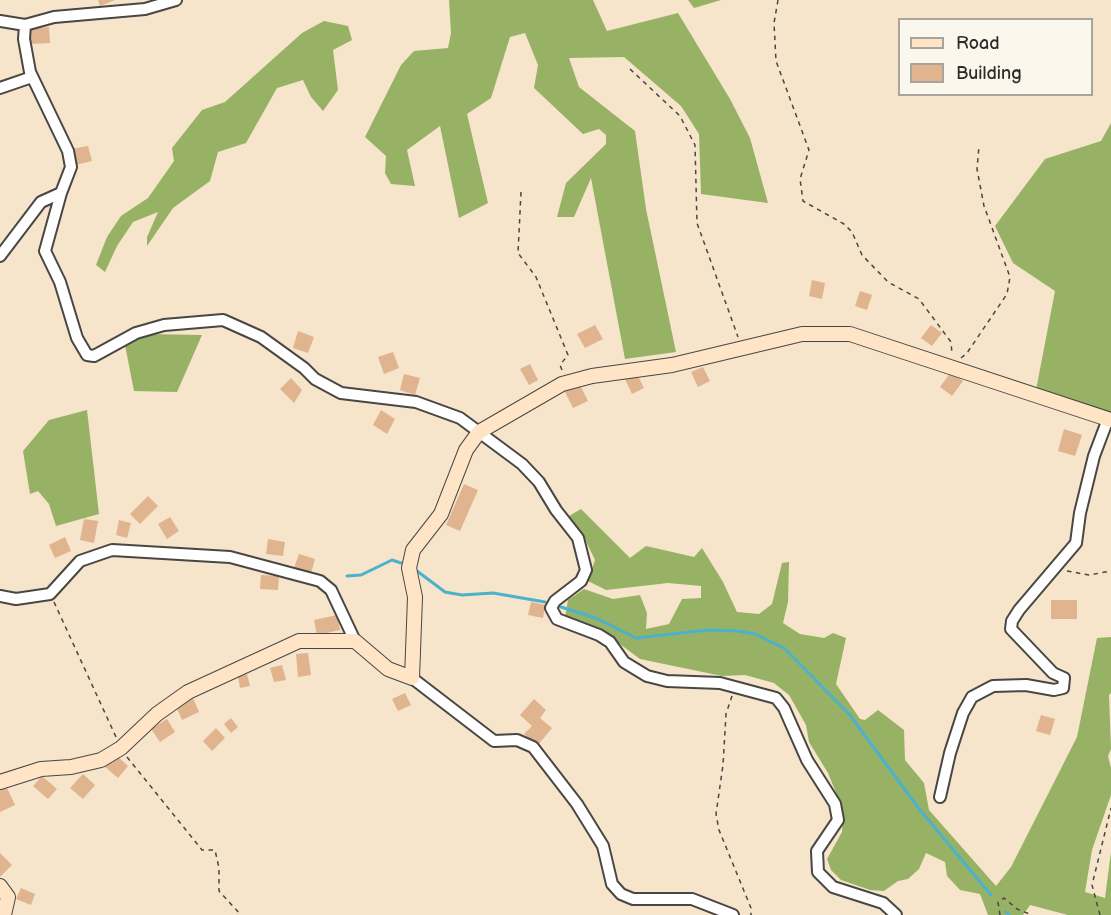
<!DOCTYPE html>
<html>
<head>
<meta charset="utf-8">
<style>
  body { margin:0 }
  #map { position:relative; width:1111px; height:915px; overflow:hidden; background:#f6e4cb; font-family:"Balsamiq Sans",sans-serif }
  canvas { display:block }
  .legend { position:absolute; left:898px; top:18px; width:195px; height:78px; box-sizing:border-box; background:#fbf7ec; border:2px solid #a8a59f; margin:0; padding:8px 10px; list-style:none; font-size:18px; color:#2b2b2b }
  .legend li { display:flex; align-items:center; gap:12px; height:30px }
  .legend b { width:30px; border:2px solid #a8a59f }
</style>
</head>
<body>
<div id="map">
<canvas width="1111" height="915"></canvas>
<ul class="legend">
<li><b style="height:8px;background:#ffe4c6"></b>Road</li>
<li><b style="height:16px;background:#dfb48e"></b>Building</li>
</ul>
</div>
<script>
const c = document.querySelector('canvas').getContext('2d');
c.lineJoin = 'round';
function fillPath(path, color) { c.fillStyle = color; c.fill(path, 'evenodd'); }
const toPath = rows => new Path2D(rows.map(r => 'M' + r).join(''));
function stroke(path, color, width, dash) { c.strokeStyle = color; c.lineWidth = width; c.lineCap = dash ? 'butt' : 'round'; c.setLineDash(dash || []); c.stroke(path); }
fillPath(toPath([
  [449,0,593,0,607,31,678,13,730,99,750,138,768,203,701,194,699,134,681,106,624,57,569,58,579,87,635,131,646,209,676,352,625,359,591,178,574,217,557,217,566,183,606,144,606,135,599,129,583,134,534,88,538,65,525,33,510,37,491,98,467,114,488,203,459,218,440,126,407,150,415,186,391,184,385,173,386,156,365,137,401,65,414,51,448,48,451,33],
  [688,0,721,0,694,8],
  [324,21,348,26,352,40,333,50,338,90,323,111,311,97,303,80,277,88,246,143,218,152,210,181,173,208,147,246,147,237,158,212,133,222,117,246,105,272,96,265,107,237,121,216,148,198,174,161,172,148,202,110,225,102,302,33],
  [1111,123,1111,413,1036,390,1055,291,1013,263,995,226,1045,159,1101,141],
  [147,334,202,335,177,392,134,391,125,345],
  [87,410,99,514,56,526,49,504,38,491,30,494,23,451,49,420],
  [581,509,630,558,646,546,694,557,702,548,723,582,737,612,759,614,772,604,782,563,789,562,788,602,783,623,800,634,824,638,833,633,846,638,836,684,860,719,865,720,878,710,904,730,905,760,924,783,929,810,996,886,1011,867,1077,737,1097,638,1111,637,1111,693,1109,695,1111,749,1108,756,1111,768,1111,795,1092,850,1085,892,1105,898,1111,852,1111,915,1068,915,1030,905,1023,915,988,915,980,894,960,890,947,876,945,862,926,853,919,869,908,879,898,881,884,891,870,890,841,880,831,870,827,859,842,832,843,810,828,773,809,742,806,725,789,695,774,683,745,675,722,676,640,659,601,630,565,617,568,600,584,589,613,599,640,595,647,613,646,629,669,624,682,599,701,598,701,586,668,583,606,590,588,581,595,560,582,533,569,516]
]), '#97b265');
stroke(toPath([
  [417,571,445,592,462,595,493,593,545,602],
  [347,576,361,575,392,560,401,563],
  [561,607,596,618,636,638,708,630,738,631,755,634,784,648,849,714,920,810,991,895],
  [1006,912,1009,915]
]), '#4cb2cb', 3);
fillPath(toPath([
  [98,0,115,0,100,6],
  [49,27,50,43,30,44,29,29],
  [88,146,92,161,75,165,71,149],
  [812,280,825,283,822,299,809,296],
  [860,291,872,295,867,310,855,306],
  [595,325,603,339,585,348,577,334],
  [931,325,942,333,932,346,921,338],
  [298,331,314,337,308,353,293,348],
  [393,352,399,368,384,374,378,357],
  [530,364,538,380,529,385,520,369],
  [703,367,710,381,698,387,691,372],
  [951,372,963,381,952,396,940,387],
  [404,374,420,378,415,395,400,390],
  [637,374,644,388,632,394,625,379],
  [291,378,302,390,294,403,280,389],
  [579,383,588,401,573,408,564,390],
  [381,410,395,419,387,434,373,425],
  [1064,429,1082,435,1075,456,1058,451],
  [464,484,478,490,460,531,446,525],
  [148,496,158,506,140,524,130,514],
  [170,517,179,531,167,539,158,524],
  [84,519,98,521,94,543,80,540],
  [119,520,131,523,127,538,116,535],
  [65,537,71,551,55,558,49,545],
  [268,539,285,542,283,556,266,554],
  [299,554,315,559,311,573,294,568],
  [261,575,279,576,278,590,260,589],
  [1051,600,1077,600,1077,619,1051,619],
  [531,602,545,605,543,618,528,615],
  [337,615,340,630,317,635,314,620],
  [308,653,311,675,298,677,296,654],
  [282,665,286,680,274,682,270,668],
  [247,674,250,686,240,688,238,676],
  [405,693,411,705,398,711,392,699],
  [193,698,199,712,182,720,176,706],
  [534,699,546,710,540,718,552,728,537,746,524,734,532,726,520,715],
  [1041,715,1055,719,1050,735,1036,731],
  [231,718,238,727,231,733,224,724],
  [167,719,175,732,160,742,151,729],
  [216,728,225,738,212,751,203,741],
  [115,754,128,766,118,778,104,766],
  [83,774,95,785,83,799,70,788],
  [42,776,57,789,48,799,33,786],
  [6,786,15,805,0,812,0,789],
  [0,853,12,865,0,877],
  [21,888,35,894,31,905,16,899]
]), '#dfb48e');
const street = toPath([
  [0,21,25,25,54,17,145,9,176,0],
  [0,88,32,77],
  [61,193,45,251,60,282,77,338,87,355,94,356,136,333,164,325,223,320,261,337,304,368,315,379,341,393,416,402,460,418,522,464,539,482,556,510,578,538,586,570,581,581,555,601,551,608,557,619,599,635,610,642,624,662,647,676,667,681,720,683,776,698,784,708,807,760,835,804,838,820,817,851,818,872,833,887,883,903,896,915],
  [0,256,41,202,61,193,71,167,68,151,30,72,24,39,25,25],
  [0,596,16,599,50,594,80,561,112,550,230,557,320,581,331,590,355,641],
  [412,678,494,741,517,740,533,747,577,804,603,846,612,884,621,894,633,899,692,899,733,915],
  [940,797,950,753,963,713,972,697,993,686,1026,685,1054,690,1063,688,1064,678,1053,673,1011,629,1012,621,1019,610,1076,543,1080,513,1094,456,1108,419]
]);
const secondary = toPath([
  [0,782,41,769,71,767,101,760,121,748,157,714,188,692,299,641,355,641,388,669,412,678,415,597,409,568,413,550,441,514,466,450,479,432,562,384,592,376,672,365,802,334,850,334,1111,420],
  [0,886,8,897,4,915]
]);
stroke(street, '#494743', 14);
stroke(secondary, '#494743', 16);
stroke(toPath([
  [778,0,774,23,776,61,809,150,800,179,803,201,844,224,852,232,862,255,888,282,919,299,951,342,952,354],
  [630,69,680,116,695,145,697,223,738,337],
  [521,192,518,253,536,277,568,355,560,365,562,370],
  [961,358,967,353,1007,294,1010,277,984,206,977,169,979,146],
  [1067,571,1089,575,1111,571],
  [54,602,116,737],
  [732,696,726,714,723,765,716,814,719,830,751,908,751,915],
  [127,757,202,850,215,850,219,868,219,891,241,915],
  [1000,915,998,902,1004,898,1017,909,1032,915],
  [1100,915,1092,885,1111,808]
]), '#494743', 1.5, [4.5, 4.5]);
stroke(street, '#fff', 10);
stroke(secondary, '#ffe4c6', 14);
</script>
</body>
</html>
